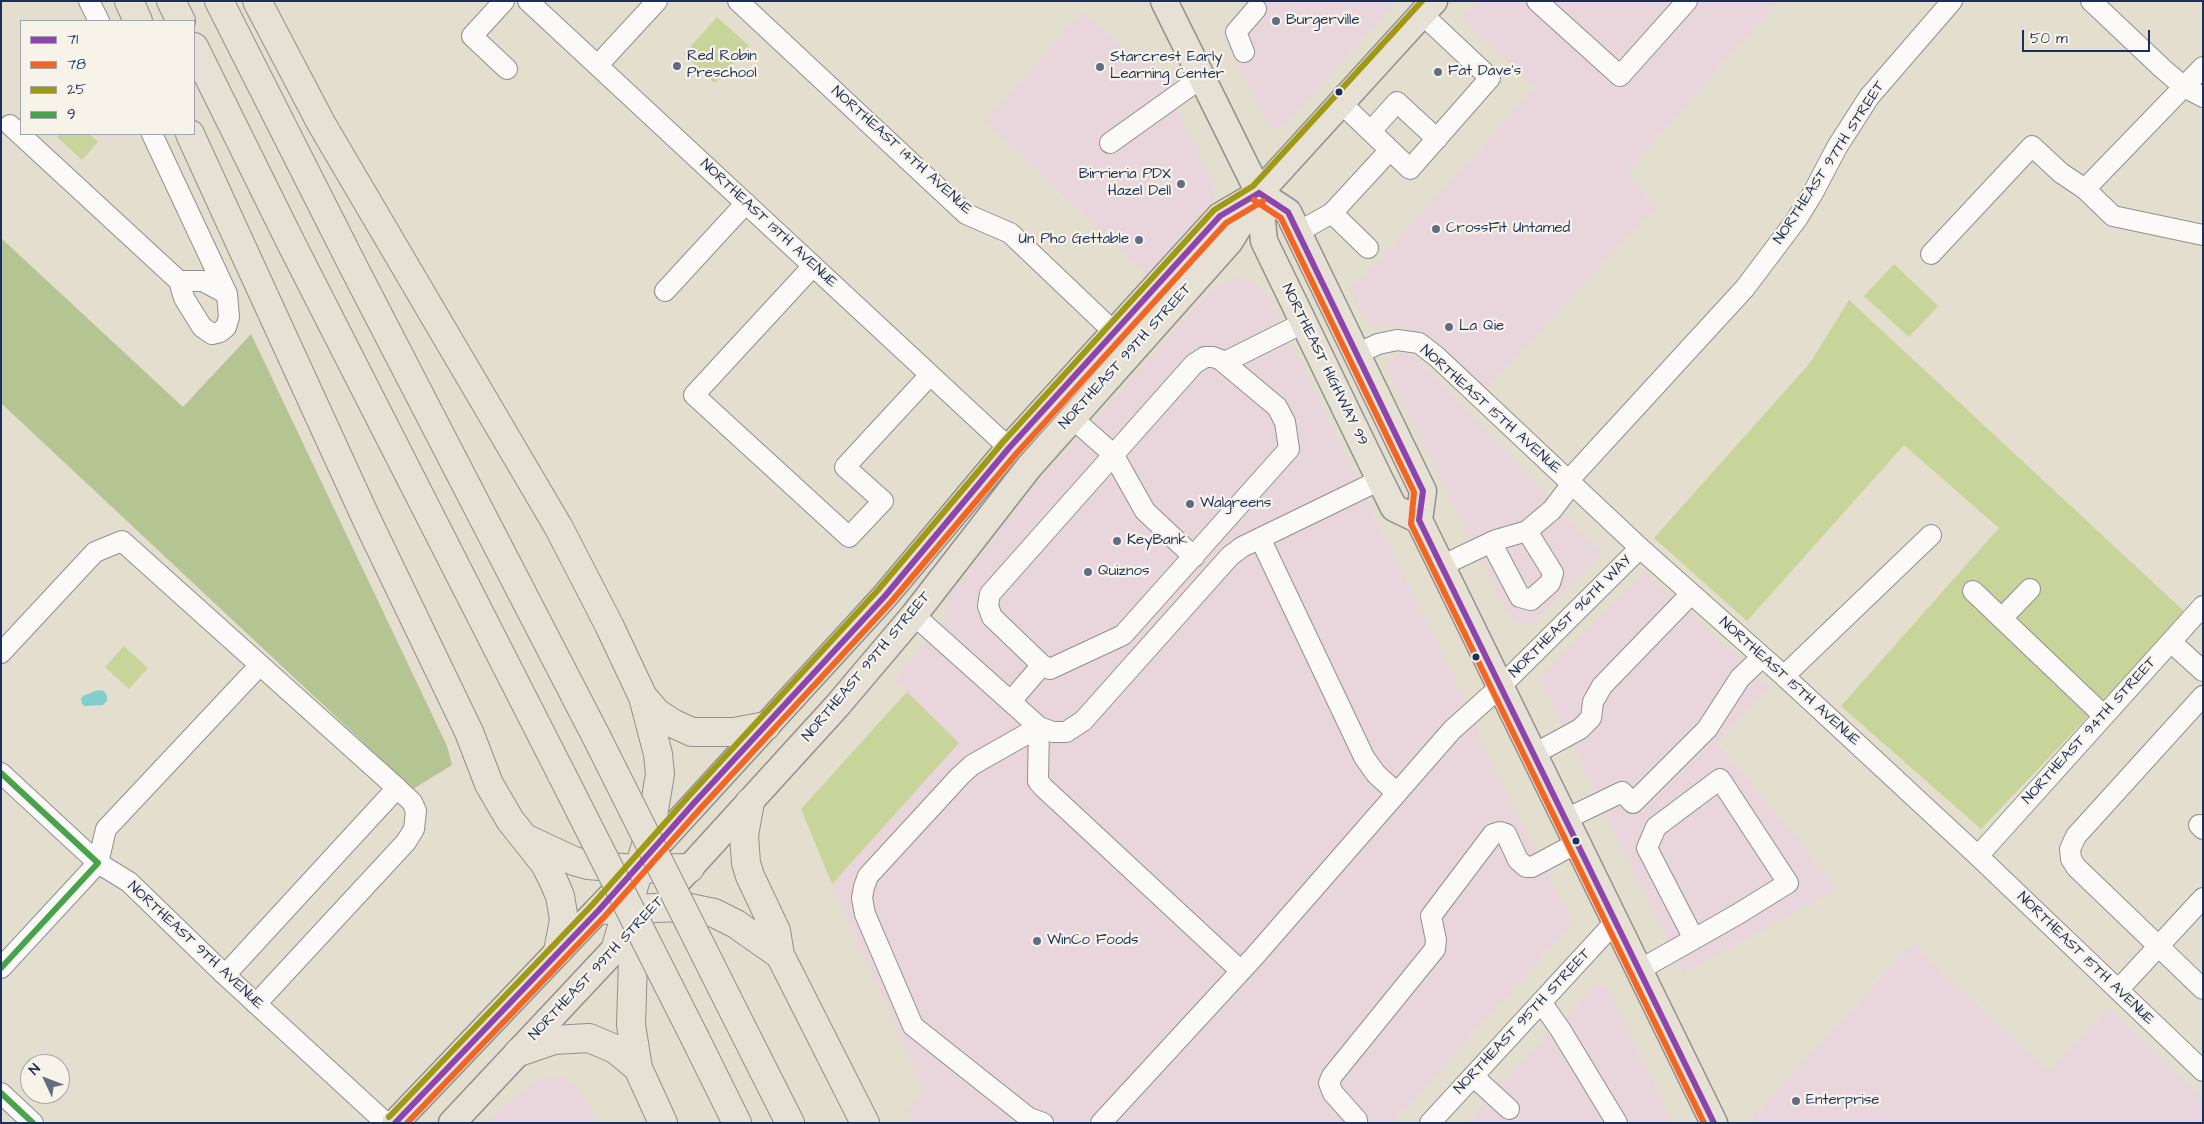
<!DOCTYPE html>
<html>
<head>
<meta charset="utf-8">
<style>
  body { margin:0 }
  #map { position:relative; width:2204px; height:1124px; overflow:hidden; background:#e3decd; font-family:"Architects Daughter",sans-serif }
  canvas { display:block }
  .frame { position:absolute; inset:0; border:2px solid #1b2f5e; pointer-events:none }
  .legend { position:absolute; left:20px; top:20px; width:175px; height:115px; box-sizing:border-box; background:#f7f3e8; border:1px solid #9fa5b1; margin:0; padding:6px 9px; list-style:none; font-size:15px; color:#1b2f5e }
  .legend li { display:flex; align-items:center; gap:10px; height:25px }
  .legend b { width:25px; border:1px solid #9fa5b1 }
  .north { position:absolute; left:20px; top:1054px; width:50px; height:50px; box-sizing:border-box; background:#f7f3e8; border:1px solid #9fa5b1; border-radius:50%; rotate:313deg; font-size:14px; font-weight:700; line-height:20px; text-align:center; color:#1b2f5e }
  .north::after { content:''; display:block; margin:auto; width:18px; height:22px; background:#616c85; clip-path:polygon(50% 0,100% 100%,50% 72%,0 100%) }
  .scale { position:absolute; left:2022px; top:30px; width:128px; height:22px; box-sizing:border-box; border:2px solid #1b2f5e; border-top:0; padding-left:6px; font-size:15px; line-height:18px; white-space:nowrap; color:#1b2f5e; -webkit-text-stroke:4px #f7f3e8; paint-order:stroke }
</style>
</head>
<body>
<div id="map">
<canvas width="2204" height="1124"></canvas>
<div class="frame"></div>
<ul class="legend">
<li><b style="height:6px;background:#8e44ad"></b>71</li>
<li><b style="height:6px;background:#f26522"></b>78</li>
<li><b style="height:6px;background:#a09913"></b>25</li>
<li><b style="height:6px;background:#48a34b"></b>9</li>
</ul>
<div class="north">N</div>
<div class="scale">50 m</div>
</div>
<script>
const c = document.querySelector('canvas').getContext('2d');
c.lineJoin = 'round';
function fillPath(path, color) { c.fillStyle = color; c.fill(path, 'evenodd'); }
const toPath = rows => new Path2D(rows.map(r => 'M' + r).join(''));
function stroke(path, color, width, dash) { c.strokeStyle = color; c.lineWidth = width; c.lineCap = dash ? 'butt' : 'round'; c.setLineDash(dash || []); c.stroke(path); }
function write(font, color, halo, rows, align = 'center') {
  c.font = font + ' "Architects Daughter",sans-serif'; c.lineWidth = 4.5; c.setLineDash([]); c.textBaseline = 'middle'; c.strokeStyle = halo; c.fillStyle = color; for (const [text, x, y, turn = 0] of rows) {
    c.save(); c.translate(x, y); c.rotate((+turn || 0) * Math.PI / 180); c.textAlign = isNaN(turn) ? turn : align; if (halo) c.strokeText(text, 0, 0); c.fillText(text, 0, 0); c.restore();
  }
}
fillPath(toPath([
  [1255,1,1398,1,1282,128,1269,128,1223,36],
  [1479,1,1779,1,1626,173,1657,206,1486,389,1450,357,1401,325,1375,325,1363,319,1350,291,1535,88,1462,19],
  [1083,12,1132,55,1143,48,1150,60,1153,59,1216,189,1213,200,1147,276,985,121],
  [1238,278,1258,284,1269,299,1456,682,1484,747,1573,923,1393,1123,913,1123,906,1110,924,1091,832,884,959,743,894,679,947,618,948,598,1036,484,1213,288],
  [1406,353,1420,361,1603,554,1533,623,1526,625,1519,624,1512,620,1505,609,1387,369,1390,360,1395,355],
  [1644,572,1770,687,1717,743,1822,868,1834,891,1683,973,1539,678],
  [1913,943,2048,1072,2108,1008,2203,1099,2203,1123,1756,1123,1753,1116],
  [1599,985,1609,990,1673,1123,1466,1123,1593,986],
  [549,1077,565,1078,580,1089,597,1123,484,1123,532,1083]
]), '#e9d6dc');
fillPath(toPath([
  [717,17,749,46,715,83,684,54],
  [60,134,89,134,98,142,82,160,57,137],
  [1894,264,1938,306,1909,337,1864,296],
  [1849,300,2186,613,1981,829,1841,706,1999,528,1904,445,1747,621,1654,538,1810,363],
  [124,646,148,668,129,689,105,667],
  [907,692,959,743,832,884,801,809]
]), '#c9d49a');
fillPath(toPath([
  [1,238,183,407,251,334,447,746,452,765,413,789,1,403]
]), '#b4c593');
fillPath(toPath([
  [98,690,104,691,107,696,107,701,103,705,85,706,82,704,81,699,83,696]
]), '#82cdcd');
const minor = toPath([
  [89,1,99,21],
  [504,1,472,36,507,69],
  [528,1,1009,448],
  [738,1,966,214,1010,233,1114,332],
  [1537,1,1620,76,1687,1],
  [2091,1,2163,69,2184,87,2203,97],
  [1244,52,1236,32,1256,9],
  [598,65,657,1],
  [1341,103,1410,169,1490,78,1422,14],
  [10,125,179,281,203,281,227,294],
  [1371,131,1397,102,1437,139],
  [152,134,227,294,229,317,226,327,220,332,212,334,202,327,184,298,179,281],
  [1110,143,1201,78],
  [2085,189,2203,67],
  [1332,213,1368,248],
  [1298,232,1332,213,1390,150],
  [1931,254,2032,146,2061,173,2085,189,2113,216,2203,235],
  [813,266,694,395,849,537,883,501,845,467,930,375],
  [665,291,746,203],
  [1357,354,1378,344,1397,340,1419,343,1437,357,1640,548,1784,676,1978,856,2203,1071],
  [1205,357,1213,357,1221,360,1277,407,1285,422,1289,449,1123,635,1050,669,1042,665,992,617,988,606,990,594,1194,364,1205,357],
  [1225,362,1303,323],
  [1072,418,1113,454,1145,511,1194,557],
  [1260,538,1364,757,1376,774,1397,793],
  [1491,542,1520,597,1531,600,1550,583,1553,573,1527,531],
  [1441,566,1496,540,1527,531,1552,510,1568,489,1568,481,1745,288,1797,219,1813,193,1837,147,1869,97,1952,1],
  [1973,591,2104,716],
  [914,615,1039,727,1053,732,1066,732,1083,721,1230,556,1242,547,1380,480],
  [2002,618,2030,589],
  [2171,642,2203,671],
  [1,653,95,552,122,541,397,788,225,975],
  [1784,676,1931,535],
  [2203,696,2076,836,2070,849,2071,859,2076,867,2203,989],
  [1011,701,1042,665],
  [1039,727,972,765,960,776,868,876,864,887,862,898,865,914,913,1026,1029,1118,1043,1123],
  [1039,727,1038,781,1043,787,1241,971],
  [1534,754,1580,729,1591,718,1593,702,1602,686,1691,594],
  [1,773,98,863,129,882,225,975,386,1123],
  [1566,819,1622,792,1633,803,1707,729,1740,678,1762,657],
  [2199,825,2203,829],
  [1978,856,2203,606],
  [1,968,98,863,106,829,260,665],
  [1639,970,1694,939,1738,914,1788,883,1720,779,1656,827,1647,848,1694,939],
  [2118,990,2203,898],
  [1541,1002,1560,1029,1617,1123],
  [256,1004,406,842,414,829,416,811,412,802,397,788],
  [1473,1076,1509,1109],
  [1,1093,33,1123],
  [1101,1123,1253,958,1452,730,1501,686,1640,548],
  [1357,1123,1357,1120,1333,1093,1329,1083,1332,1076,1435,949,1436,940,1431,916,1493,834,1500,832,1506,834,1518,860,1526,867,1532,867,1577,843],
  [1430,1123,1615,922]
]);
const major = toPath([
  [1164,1,1259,193,1264,241,1380,480,1394,508,1419,520],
  [1259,193,1288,212,1423,491,1419,520,1714,1123],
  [639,865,885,596,1009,448,1220,216,1256,195],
  [674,885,837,706,914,615,1029,467,1230,241,1259,193,1434,1],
  [395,1123,613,894],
  [452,1123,631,932]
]);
const highway = toPath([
  [129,1,138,21],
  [171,1,181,21],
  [219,1,354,268,597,738],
  [257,1,321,123,559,528,609,625,643,697,658,754,660,774,651,828,616,947],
  [194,47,290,241,562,775],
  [190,134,366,518,469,732,489,784,510,820,545,864,554,882,560,896,564,920,558,951],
  [643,697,657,713,672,723,692,732,734,732,766,726],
  [750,802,744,835,746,863,750,876,776,931,780,955,865,1123],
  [529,840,574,861,588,865,635,869,690,868],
  [599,910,685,907,714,913,736,924,780,955],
  [640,918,633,961,631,1025,638,1068,663,1123],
  [728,1000,790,1123],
  [695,1038,737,1123],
  [519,1052,554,1040,589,1038,615,1049,638,1068]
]);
stroke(minor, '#8f908f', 22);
stroke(major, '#8f908f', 29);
stroke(highway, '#8f908f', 30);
stroke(minor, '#fbfaf8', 20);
stroke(major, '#e6e1d4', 26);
stroke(highway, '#e6e1d4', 28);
const highwayBridge = toPath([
  [597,738,728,1000],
  [562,775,695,1038]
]);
stroke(highwayBridge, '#8f908f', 30, []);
stroke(highwayBridge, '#e6e1d4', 28);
stroke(toPath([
  [1259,193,1288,212,1423,491,1419,520,1714,1123],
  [395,1123,599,910,694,803,885,596,1009,448,1220,216,1259,193]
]), '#8e44ad', 6);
stroke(toPath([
  [1254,200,1281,218,1414,492,1411,524,1704,1123],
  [407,1123,605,916,700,809,891,602,1016,454,1226,223,1263,201]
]), '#f26522', 6);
stroke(toPath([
  [389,1117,593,904,688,797,878,590,1003,442,1214,210,1253,186,1422,1]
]), '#a09913', 6);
stroke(toPath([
  [1,773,98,863],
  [1,968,98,863],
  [1,1093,33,1123]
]), '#48a34b', 6);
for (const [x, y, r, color] of [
  [1276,21,5,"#616c85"],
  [677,66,5,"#616c85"],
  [1100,67,5,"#616c85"],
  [1438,72,5,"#616c85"],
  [1339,92,4.5,"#1b2f5e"],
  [1181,184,5,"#616c85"],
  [1436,229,5,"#616c85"],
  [1139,240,5,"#616c85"],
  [1449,327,5,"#616c85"],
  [1190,504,5,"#616c85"],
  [1117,541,5,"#616c85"],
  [1088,572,5,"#616c85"],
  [1476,657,4.5,"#1b2f5e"],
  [1576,841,4.5,"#1b2f5e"],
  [1037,941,5,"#616c85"],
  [1796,1101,5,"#616c85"]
]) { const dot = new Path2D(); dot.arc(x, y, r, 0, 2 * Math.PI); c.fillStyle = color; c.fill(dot); stroke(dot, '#f7f3e8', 2); }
write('15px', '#1b2f5e', '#f7f3e8', [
  ["Burgerville",1286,21],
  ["Red Robin",687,57],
  ["Preschool",687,74],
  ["Starcrest Early",1110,58],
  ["Learning Center",1110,75],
  ["Fat Dave's",1448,72],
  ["Birrieria PDX",1171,175,"right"],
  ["Hazel Dell",1171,192,"right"],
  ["CrossFit Untamed",1446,229],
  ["Un Pho Gettable",1129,240,"right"],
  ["La Qie",1459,327],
  ["Walgreens",1200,504],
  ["KeyBank",1127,541],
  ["Quiznos",1098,572],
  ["WinCo Foods",1047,941],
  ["Enterprise",1806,1101]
], 'left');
write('15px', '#1b2f5e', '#f7f3e8', [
  ["NORTHEAST 14TH AVENUE",901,151,42],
  ["NORTHEAST 97TH STREET",1830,163,-57],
  ["NORTHEAST 13TH AVENUE",768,224,43],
  ["NORTHEAST 99TH STREET",1126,357,-48],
  ["NORTHEAST HIGHWAY 99",1324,365,64],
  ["NORTHEAST 15TH AVENUE",1490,410,42],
  ["NORTHEAST 96TH WAY",1571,617,-45],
  ["NORTHEAST 99TH STREET",867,667,-50],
  ["NORTHEAST 15TH AVENUE",1789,682,42],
  ["NORTHEAST 94TH STREET",2090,731,-48],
  ["NORTHEAST 9TH AVENUE",195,946,43],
  ["NORTHEAST 15TH AVENUE",2085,959,44],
  ["NORTHEAST 99TH STREET",597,969,-47],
  ["NORTHEAST 95TH STREET",1523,1022,-47]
]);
</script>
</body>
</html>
